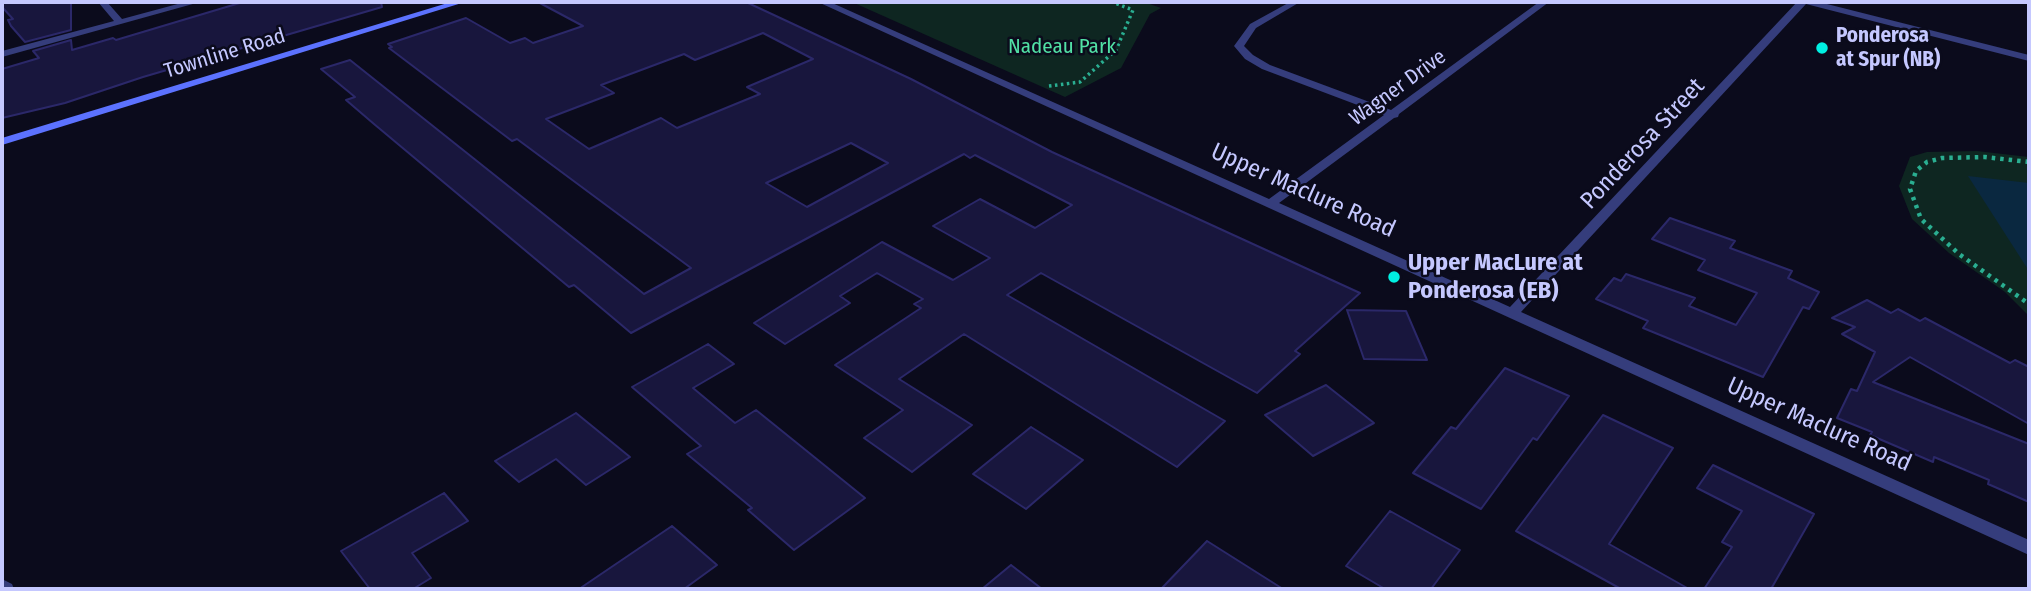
<!DOCTYPE html>
<html>
<head>
<meta charset="utf-8">
<style>
  body { margin:0 }
  #map { position:relative; width:2031px; height:591px; overflow:hidden; background:#0b0b1c; font-family:"Fira Sans Condensed",sans-serif }
  canvas { display:block }
  .frame { position:absolute; inset:0; border:4px solid #c5c8ff; pointer-events:none }
</style>
</head>
<body>
<div id="map">
<canvas width="2031" height="591"></canvas>
<div class="frame"></div>
</div>
<script>
const c = document.querySelector('canvas').getContext('2d');
c.lineJoin = 'round';
function fillPath(path, color) { c.fillStyle = color; c.fill(path, 'evenodd'); }
const toPath = rows => new Path2D(rows.map(r => 'M' + r).join(''));
function stroke(path, color, width, dash) { c.strokeStyle = color; c.lineWidth = width; c.lineCap = dash ? 'butt' : 'round'; c.setLineDash(dash || []); c.stroke(path); }
function write(font, color, halo, rows, align = 'center') {
  c.font = font + ' "Fira Sans Condensed",sans-serif'; c.lineWidth = 5; c.setLineDash([]); c.textBaseline = 'middle'; c.strokeStyle = halo; c.fillStyle = color; for (const [text, x, y, turn = 0] of rows) {
    c.save(); c.translate(x, y); c.rotate((+turn || 0) * Math.PI / 180); c.textAlign = isNaN(turn) ? turn : align; if (halo) c.strokeText(text, 0, 0); c.fillText(text, 0, 0); c.restore();
  }
}
fillPath(toPath([
  [852,2,1144,2,1161,8,1150,14,1121,68,1065,97],
  [1977,151,2029,157,2029,316,2005,292,1949,253,1912,219,1899,186,1910,157,1927,152]
]), '#0e2621');
fillPath(toPath([
  [1968,176,2029,183,2029,271]
]), '#0a2840');
const building = toPath([
  [2,2,71,2,71,30,25,42,11,26,8,20,13,19,2,7,2,2],
  [243,2,381,2,382,7,143,77,65,103,2,118,2,69,39,58,33,51,71,40,72,50,113,38,116,40,243,2],
  [538,2,746,2,911,79,1052,152,1360,293,1295,351,1300,354,1257,393,1041,273,1007,295,1225,421,1177,467,964,334,899,379,972,425,912,472,864,438,903,410,835,365,921,308,914,304,923,299,877,273,840,296,850,303,785,344,754,323,882,242,953,280,990,258,933,226,980,199,1035,228,1072,205,975,155,970,158,964,154,631,333,574,285,569,287,374,124,346,100,355,97,321,69,350,60,644,294,691,268,517,139,512,141,389,48,392,47,388,44,466,18,510,43,525,38,533,43,583,26,538,2],
  [763,33,813,59,747,87,760,94,677,128,661,118,589,149,546,119,614,93,601,85,684,54,695,60,763,33],
  [851,143,888,163,807,207,766,183,851,143],
  [1670,218,1735,241,1730,248,1792,271,1788,278,1819,292,1809,309,1803,307,1763,377,1643,328,1648,321,1596,299,1614,278,1621,281,1626,274,1695,298,1689,306,1736,325,1757,293,1698,270,1705,260,1652,239,1670,218],
  [1867,300,1891,313,1898,309,1920,321,1925,318,2010,363,2015,360,2029,367,2029,424,1910,357,1873,382,2029,444,2029,502,1988,484,1989,480,1934,457,1933,462,1870,435,1872,432,1837,418,1851,389,1857,391,1875,352,1842,334,1855,327,1832,318,1867,300],
  [1347,310,1406,311,1427,360,1364,359,1347,310],
  [708,344,734,364,693,388,735,423,756,410,865,498,794,550,748,510,752,508,687,454,701,446,632,387,708,344],
  [1505,368,1569,396,1537,440,1533,438,1481,509,1413,473,1451,427,1456,429,1505,368],
  [1326,385,1374,423,1313,456,1265,415,1326,385],
  [576,413,630,457,586,485,556,459,519,482,495,461,576,413],
  [1603,415,1673,448,1609,544,1689,589,1621,589,1516,531,1603,415],
  [1031,427,1083,460,1026,509,973,474,1031,427],
  [1713,465,1814,514,1771,589,1704,589,1732,547,1722,542,1742,511,1697,488,1713,465],
  [444,493,468,521,412,553,431,578,413,589,370,589,341,551,444,493],
  [1390,511,1460,550,1431,589,1385,589,1346,566,1390,511],
  [672,526,717,565,684,589,579,589,672,526],
  [1207,541,1283,589,1161,589,1207,541],
  [1011,565,1042,589,982,589,1011,565]
]);
fillPath(building, '#18163d');
stroke(building, '#2b2869', 2);
stroke(toPath([
  [1049,86,1080,82,1116,50,1133,10,1112,2]
]), '#2aae91', 3.5, [2.5, 3.5]);
stroke(toPath([
  [2029,162,1985,157,1942,158,1927,162,1916,171,1910,189,1921,219,1959,254,2029,304]
]), '#2aae91', 4.5, [3.5, 5]);
fillPath(toPath([
  [98,2,107,2,122,19,185,2,200,2,2,57,2,51,114,21,98,2],
  [818,2,830,2,1269,199,1384,115,1262,69,1245,59,1234,46,1250,24,1290,2,1300,2,1256,28,1244,46,1253,55,1270,65,1391,110,1539,2,1549,2,1399,114,1398,117,1394,118,1279,203,1510,307,1797,2,1819,2,2029,55,2029,61,1806,4,1521,312,2029,540,2029,555,818,2],
  [2,579,12,584,14,589,2,589,2,579]
]), '#353d7c');
fillPath(toPath([
  [451,2,465,2,2,145,2,138,451,2]
]), '#5c72ff');
for (const [x, y, r, color] of [
  [1822,48,7,"#00f0e2"],
  [1394,277,7,"#00f0e2"]
]) { const dot = new Path2D(); dot.arc(x, y, r, 0, 2 * Math.PI); c.fillStyle = color; c.fill(dot); stroke(dot, '#0b0b1c', 2.5); }
write('bold 21px', '#c5c8ff', '#0b0b1c', [
  ["Ponderosa",1836,36],
  ["at Spur (NB)",1836,60]
], 'left');
write('21px', '#51e0a5', '#0b0b1c', [
  ["Nadeau Park",1062,47]
]);
write('21px', '#c5c8ff', '#0b0b1c', [
  ["Townline Road",225,54,-17],
  ["Wagner Drive",1398,88,-36]
]);
write('24px', '#c5c8ff', '#0b0b1c', [
  ["Ponderosa Street",1643,144,-47],
  ["Upper Maclure Road",1303,191,24],
  ["Upper Maclure Road",1819,425,24]
]);
write('bold 24px', '#c5c8ff', '#0b0b1c', [
  ["Upper MacLure at",1408,263],
  ["Ponderosa (EB)",1408,291]
], 'left');
</script>
</body>
</html>
